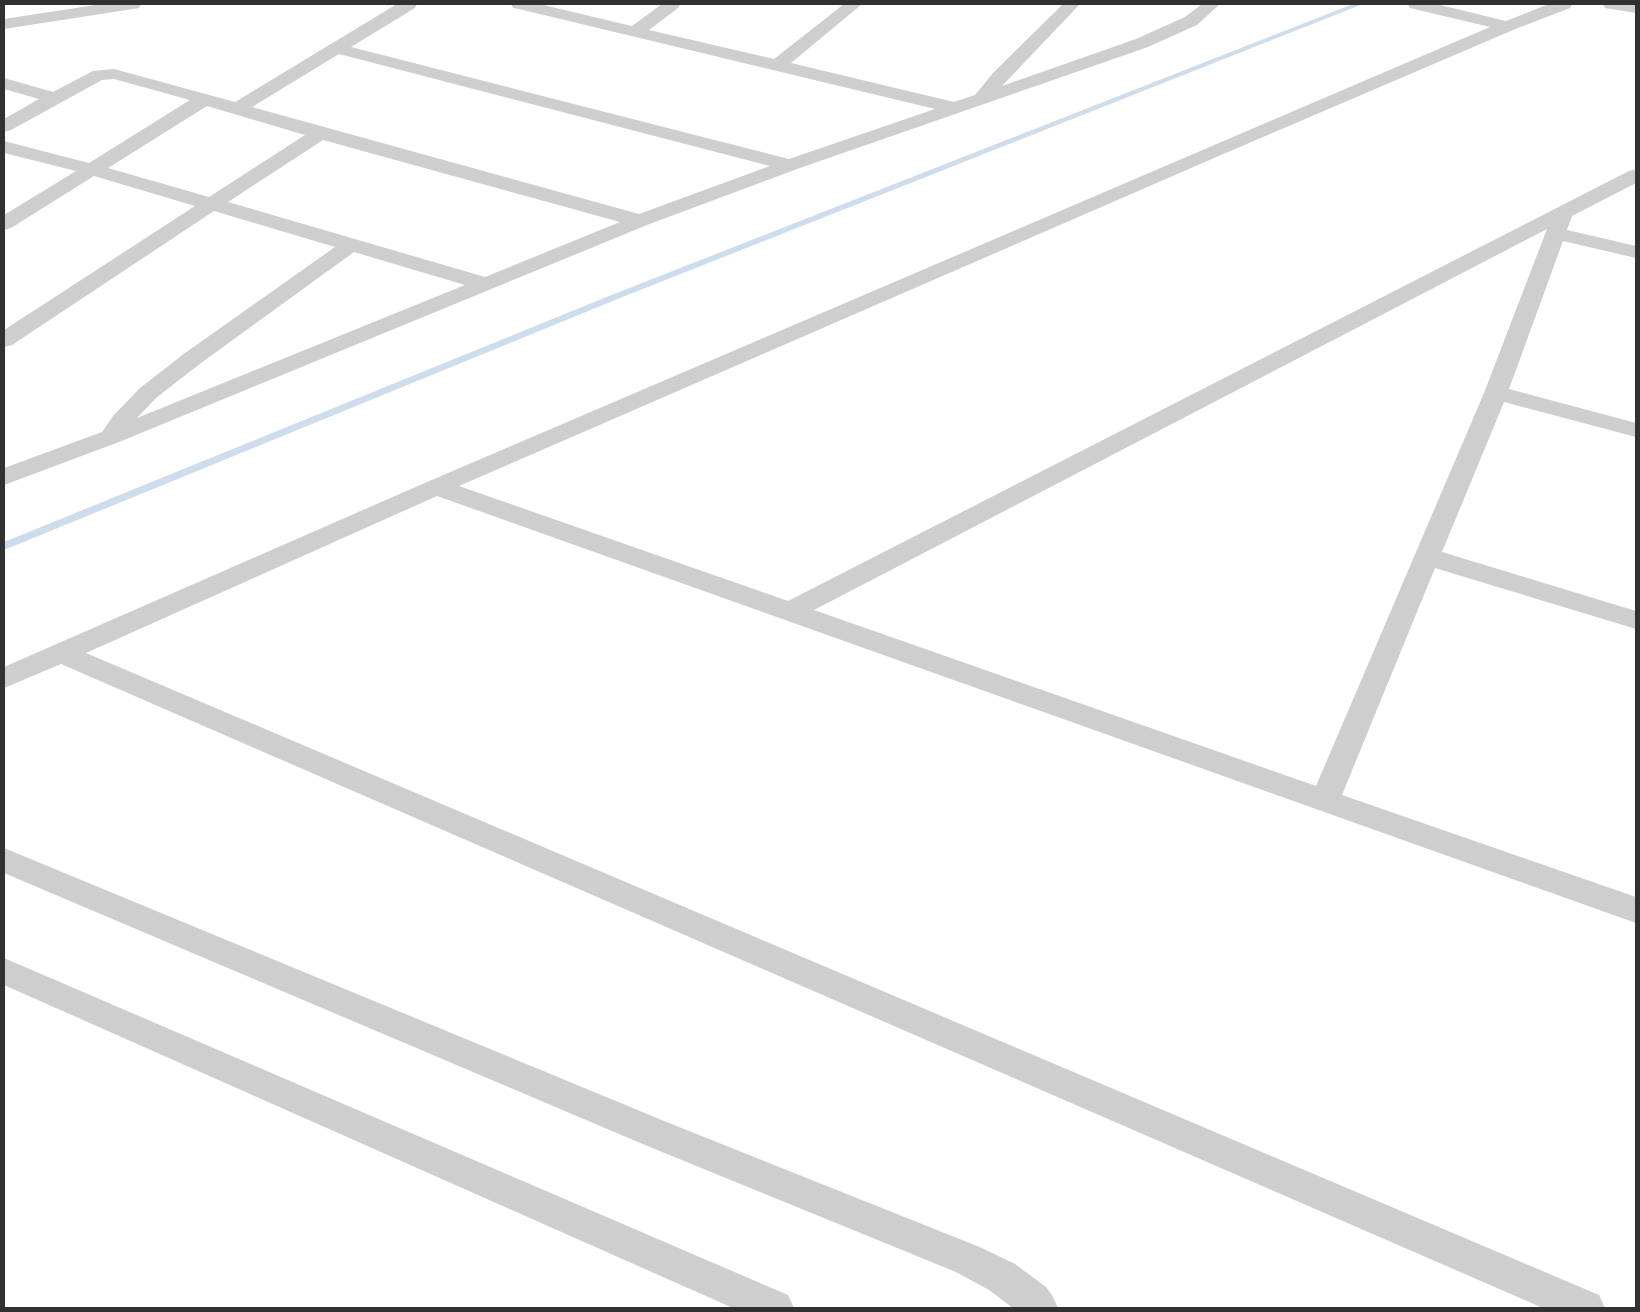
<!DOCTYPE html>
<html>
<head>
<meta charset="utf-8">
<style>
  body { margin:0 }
  #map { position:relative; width:1640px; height:1312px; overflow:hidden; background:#fff; font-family:Figtree,sans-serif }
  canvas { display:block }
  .frame { position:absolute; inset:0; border:5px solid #313131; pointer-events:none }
</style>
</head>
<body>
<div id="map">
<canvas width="1640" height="1312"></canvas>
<div class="frame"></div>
</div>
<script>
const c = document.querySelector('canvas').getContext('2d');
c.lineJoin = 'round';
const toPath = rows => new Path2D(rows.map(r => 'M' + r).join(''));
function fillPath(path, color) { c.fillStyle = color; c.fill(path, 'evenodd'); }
fillPath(toPath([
  [1353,4,1363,4,620,298,4,550,4,542,614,294,1353,4]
]), '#cdddeb');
fillPath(toPath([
  [102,4,141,4,139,8,133,9,4,29,4,19,102,4],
  [397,4,417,4,415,8,351,47,789,159,935,109,519,9,513,8,511,4,539,4,632,26,662,4,680,4,678,8,649,30,774,59,844,4,862,4,791,63,954,102,975,95,993,73,1063,4,1080,4,1002,86,1136,39,1185,17,1202,4,1220,4,1197,25,1148,47,797,169,647,225,119,442,4,485,4,468,102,432,113,416,140,388,185,353,335,247,214,211,12,345,4,347,4,330,195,206,94,176,11,228,4,230,4,215,76,171,4,153,4,141,89,163,190,100,114,79,102,80,11,130,4,132,4,119,39,99,4,89,4,78,53,92,93,71,114,69,235,102,397,4],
  [339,54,770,166,639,214,252,107,339,54],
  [207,106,305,135,209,197,108,168,207,106],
  [323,140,620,222,485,277,228,202,323,140],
  [354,252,465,285,137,418,156,398,201,363,354,252],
  [1408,4,1436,4,1506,21,1549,4,1572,4,1570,8,1513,30,1228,152,459,486,788,601,1629,171,1636,169,1636,183,1572,216,1567,230,1636,246,1636,258,1563,241,1509,389,1636,423,1636,437,1504,402,1442,552,1636,611,1636,629,1435,568,1342,795,1636,897,1636,923,437,496,86,653,1599,1295,1605,1308,1543,1308,61,664,4,688,4,667,427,482,1490,27,1410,8,1408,4],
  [1547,229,1484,393,1316,786,814,610,1547,229],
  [1603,4,1636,4,1636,13,1605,8,1603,4],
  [4,848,669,1123,982,1248,1015,1264,1046,1287,1052,1295,1058,1308,1013,1308,989,1290,956,1272,645,1145,4,873,4,848]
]), '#cecece');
fillPath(toPath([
  [4,958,788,1295,794,1308,733,1308,4,985,4,958]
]), '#cecece');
</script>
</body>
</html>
